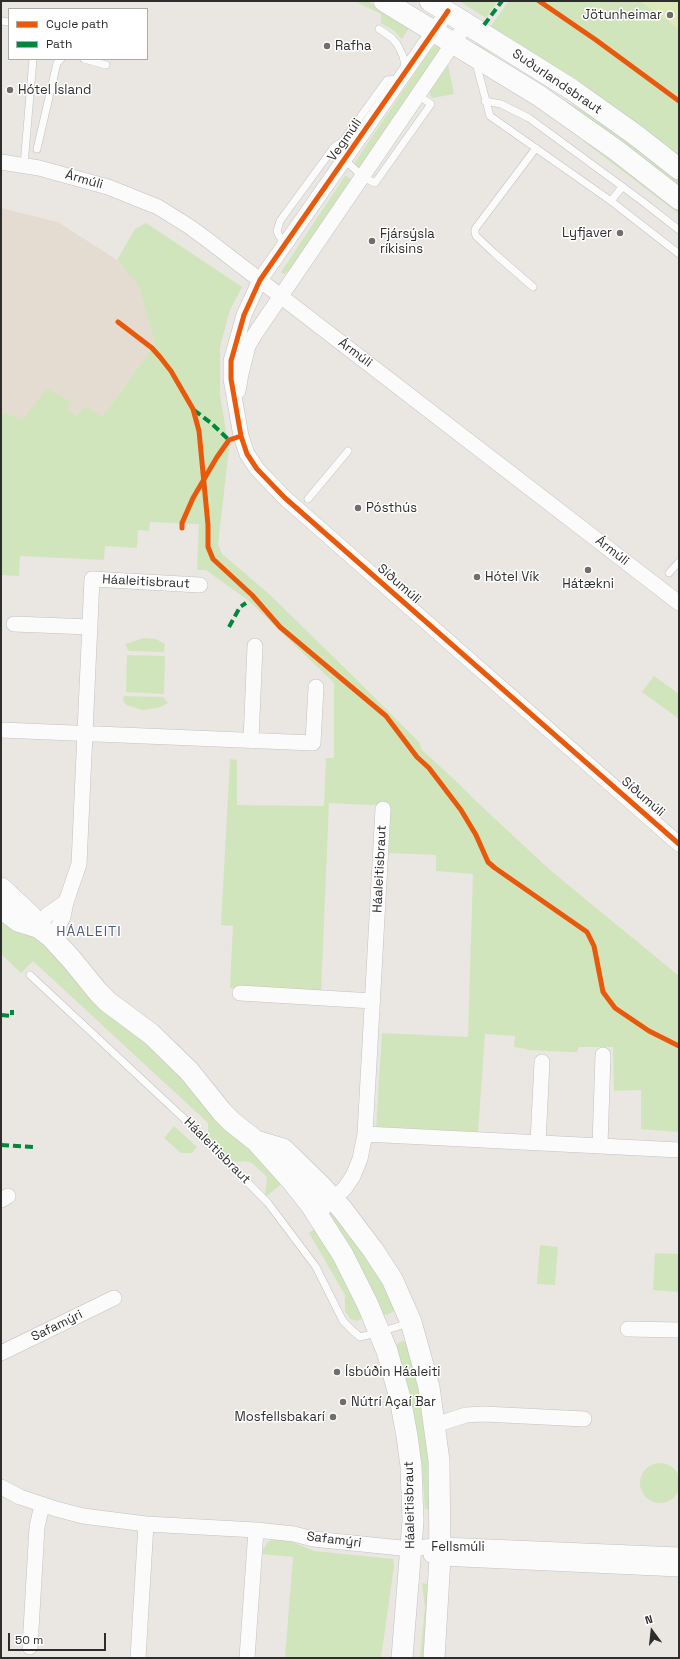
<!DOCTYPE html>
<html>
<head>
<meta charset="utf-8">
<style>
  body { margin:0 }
  #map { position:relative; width:680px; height:1659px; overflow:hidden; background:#eae6e2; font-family:"Space Grotesk",sans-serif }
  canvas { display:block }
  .frame { position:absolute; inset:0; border:2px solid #2d2d2d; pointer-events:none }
  .legend { position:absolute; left:8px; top:8px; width:140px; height:52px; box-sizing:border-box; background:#fff; border:1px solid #ababab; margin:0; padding:5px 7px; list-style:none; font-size:12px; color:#2d2d2d }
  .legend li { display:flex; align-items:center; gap:8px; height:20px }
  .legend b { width:20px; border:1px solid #ababab }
  .north { position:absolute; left:632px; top:1611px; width:40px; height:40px; -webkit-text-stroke:3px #fff; paint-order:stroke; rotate:345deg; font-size:11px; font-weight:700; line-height:16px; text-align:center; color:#2d2d2d }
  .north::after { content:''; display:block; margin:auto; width:14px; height:18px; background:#2d2d2d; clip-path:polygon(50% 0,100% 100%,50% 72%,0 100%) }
  .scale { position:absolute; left:8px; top:1633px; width:98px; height:18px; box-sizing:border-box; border:2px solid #2d2d2d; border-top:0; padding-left:5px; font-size:12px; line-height:14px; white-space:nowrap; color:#2d2d2d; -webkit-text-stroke:3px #fff; paint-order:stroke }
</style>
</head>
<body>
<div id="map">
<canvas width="680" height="1659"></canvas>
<div class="frame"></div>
<ul class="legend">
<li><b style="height:5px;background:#e8590c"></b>Cycle path</li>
<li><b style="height:5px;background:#00873e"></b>Path</li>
</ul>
<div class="north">N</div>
<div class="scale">50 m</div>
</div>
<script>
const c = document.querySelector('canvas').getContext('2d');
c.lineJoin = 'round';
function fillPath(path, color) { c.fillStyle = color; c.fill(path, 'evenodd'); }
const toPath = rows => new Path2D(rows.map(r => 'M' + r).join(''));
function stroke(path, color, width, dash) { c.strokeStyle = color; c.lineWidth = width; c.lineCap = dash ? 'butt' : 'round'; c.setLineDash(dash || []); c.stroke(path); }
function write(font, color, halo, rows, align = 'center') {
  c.font = font + ' "Space Grotesk",sans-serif'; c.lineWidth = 3; c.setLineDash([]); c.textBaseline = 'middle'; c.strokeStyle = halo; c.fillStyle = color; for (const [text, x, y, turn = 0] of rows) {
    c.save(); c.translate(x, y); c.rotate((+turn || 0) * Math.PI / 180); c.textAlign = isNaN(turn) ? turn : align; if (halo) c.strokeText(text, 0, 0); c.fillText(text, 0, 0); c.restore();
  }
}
fillPath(toPath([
  [1,208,58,222,117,260,139,287,155,344,102,417,77,416,65,409,71,402,22,422,4,412,1,417]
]), '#e5dcd1');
fillPath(toPath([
  [354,1,368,1,411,25,402,39,393,30,381,23,381,14],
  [459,1,498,1,486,18],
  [509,1,641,1,679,29,679,160,594,95,523,46,490,27],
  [438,42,442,45,440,50,362,166,359,168,355,166,355,162,429,52],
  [476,43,561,99,604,122,679,180,679,191,475,47],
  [448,65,454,94,433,98,430,96,430,90],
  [582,140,598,146,679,209,679,214],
  [345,176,347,176,351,180,349,184,290,270,284,274,281,272],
  [146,223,242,287,230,310,220,347,220,395,229,449,218,544,222,554,268,593,359,682,419,742,422,750,458,783,477,802,550,870,679,976,679,1132,641,1129,641,1090,614,1091,613,1047,579,1047,577,1052,571,1052,527,1050,527,1049,514,1047,515,1036,485,1034,478,1132,376,1127,382,1033,468,1037,473,874,436,871,436,855,389,853,390,806,329,803,321,993,230,988,233,926,221,925,230,759,237,760,237,805,324,806,326,758,334,758,334,683,249,601,206,570,197,570,199,524,150,522,149,531,138,530,137,548,105,546,104,560,20,556,19,576,1,575,1,417,4,412,22,421,47,388,71,402,66,409,77,416,85,406,102,417,155,344,139,287,117,260,135,229],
  [144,638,156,639,165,644,164,652,129,651,125,644],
  [127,655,165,656,164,694,126,692],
  [654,676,679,694,679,719,642,692],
  [124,696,163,697,168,703,158,708,142,710,127,705,123,701],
  [1,914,36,933,145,1041,284,1182,267,1196,265,1194,267,1177,252,1163,245,1161,233,1162,208,1138,208,1123,33,961,21,973,1,954],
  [174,1126,197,1147,192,1153,181,1153,164,1138],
  [332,1212,365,1248,396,1310,389,1314,382,1315,328,1216],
  [320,1225,364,1318,357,1321,350,1319,345,1311,345,1295,309,1233],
  [540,1245,558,1247,555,1285,537,1284],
  [655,1253,679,1254,679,1292,653,1290],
  [402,1341,406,1342,421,1389,435,1509,425,1509,422,1467,418,1443,395,1347,398,1343],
  '640 1483a20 20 0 1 1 40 0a20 20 0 1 1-40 0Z',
  [274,1539,290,1541,314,1551,393,1559,394,1566,381,1658,285,1658,293,1557,262,1554,264,1548,268,1542],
  [422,1583,428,1584,423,1658,420,1658,425,1608]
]), '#d1e5bc');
fillPath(toPath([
  [641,1,679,1,679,29]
]), '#dde9b9');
const lane = toPath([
  [1,21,9,22],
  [379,29,392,38,397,44,403,56,406,71],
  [84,59,106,65],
  [476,63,490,116,611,201,679,254],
  [485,101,501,104,529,118,642,201,679,230],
  [334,147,345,160,363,177,375,183,431,104,419,96],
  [37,149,57,63,61,59],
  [24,165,33,59],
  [611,201,622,187],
  [286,243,279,236,277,231,280,221,334,147,343,141,387,80,399,79],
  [533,287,494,253,476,236,475,232,475,229,536,148],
  [308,499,348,451],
  [669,573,679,562],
  [30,975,192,1126,268,1203,316,1267,343,1321,353,1331,360,1337,380,1332,409,1323]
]);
const street = toPath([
  [448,11,260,280,244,315,231,361,231,379,241,436,247,454,257,469,285,498,679,844],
  [1,162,39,168,108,187,158,207,190,227,209,241,679,603],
  [238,391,241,374,248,346,255,334,467,23],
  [14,624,90,627],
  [1,730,313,743,316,687],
  [251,741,255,646],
  [38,927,47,915,66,902],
  [51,937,59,925,63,917,66,902,79,864,92,579,200,585],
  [240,993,373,1001],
  [365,1134,679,1150],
  [538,1142,542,1062],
  [600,1145,603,1055],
  [1,1200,8,1196],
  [317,1214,345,1188,353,1176,360,1159,365,1134,383,809],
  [628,1329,679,1330],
  [1,1353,114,1298],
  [435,1425,466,1415,484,1414,584,1419],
  [1,1487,20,1497,56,1509,83,1516,146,1524,256,1530,294,1534,313,1539,411,1549,441,1545,679,1555],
  [431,1555,440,1558,679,1569],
  [30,1647,37,1527,42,1505],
  [138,1658,146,1524],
  [247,1658,256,1530]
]);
const secondary = toPath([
  [384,1,538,95,616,150,679,199],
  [430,1,571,89,637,136,679,169],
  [1,888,31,916,38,927,51,937,72,960,98,992,108,1002,151,1034,189,1071,222,1112,232,1122,256,1141,292,1181,311,1205,343,1255,368,1305,387,1351,400,1398,407,1436,411,1466,413,1521,402,1658],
  [1,908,18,921,37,927],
  [256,1141,283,1149,321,1186,342,1209,373,1250,392,1279,411,1322,429,1387,439,1461,440,1558,434,1658]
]);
stroke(lane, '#c2c2c2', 8);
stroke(street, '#c2c2c2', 16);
stroke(secondary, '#c2c2c2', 22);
stroke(lane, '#fcfbfb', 7);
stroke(street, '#fcfbfb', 15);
stroke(secondary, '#fcfbfb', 21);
stroke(toPath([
  [484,25,502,1],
  [194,410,211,423,229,440],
  [229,627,240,607,246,603],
  [1,1015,12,1016,12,1010],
  [1,1145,33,1147]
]), '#00873e', 4, [8, 4]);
stroke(toPath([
  [539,1,596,40,679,101],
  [448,11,260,280,244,315,231,361,231,379,241,436,247,454,257,469,285,498,679,844],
  [118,322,152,348,160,357,171,371,193,409,199,431,208,525,208,547,213,559,252,595,280,627,386,716,417,757,429,768,461,810,476,835,488,862,495,868,587,932,594,946,603,992,615,1008,649,1031,679,1046],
  [182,528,182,523,193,498,217,457,229,440,241,436]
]), '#e8590c', 5);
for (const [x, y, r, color] of [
  [670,15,4,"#6f6e6c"],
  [327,46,4,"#6f6e6c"],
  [10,90,4,"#6f6e6c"],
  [620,233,4,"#6f6e6c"],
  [372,241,4,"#6f6e6c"],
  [358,508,4,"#6f6e6c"],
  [588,570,4,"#6f6e6c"],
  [477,577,4,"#6f6e6c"],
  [337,1372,4,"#6f6e6c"],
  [343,1402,4,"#6f6e6c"],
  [333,1417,4,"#6f6e6c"]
]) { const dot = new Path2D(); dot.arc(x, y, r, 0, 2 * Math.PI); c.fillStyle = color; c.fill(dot); stroke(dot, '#fff', 1.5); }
write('13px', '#2d2d2d', '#fff', [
  ["Jötunheimar",662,15,"right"],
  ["Rafha",335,46],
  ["Hótel Ísland",18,90],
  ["Lyfjaver",612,233,"right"],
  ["Fjársýsla",380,234],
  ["ríkisins",380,249],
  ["Pósthús",366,508],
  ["Hótel Vík",485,577],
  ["Hátækni",588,584,"center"],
  ["Ísbúðin Háaleiti",345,1372],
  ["Nútrí Açaí Bar",351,1402],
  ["Mosfellsbakarí",325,1417,"right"]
], 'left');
write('13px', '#2d2d2d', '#fff', [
  ["Suðurlandsbraut",557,82,34],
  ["Vegmúli",345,140,-55],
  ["Ármúli",84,180,16],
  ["Ármúli",355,353,37],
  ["Ármúli",612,551,38],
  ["Háaleitisbraut",146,582,3],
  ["Síðumúli",399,584,41],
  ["Síðumúli",643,797,41],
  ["Háaleitisbraut",380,869,-87],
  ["Háaleitisbraut",217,1151,45],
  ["Safamýri",57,1326,-26],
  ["Háaleitisbraut",410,1505,-91],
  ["Safamýri",334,1540,7],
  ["Fellsmúli",458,1547]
]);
c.letterSpacing = '1px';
write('14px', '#4c5b7e', '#fff', [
  ["HÁALEITI",89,932]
]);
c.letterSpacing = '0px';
</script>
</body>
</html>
